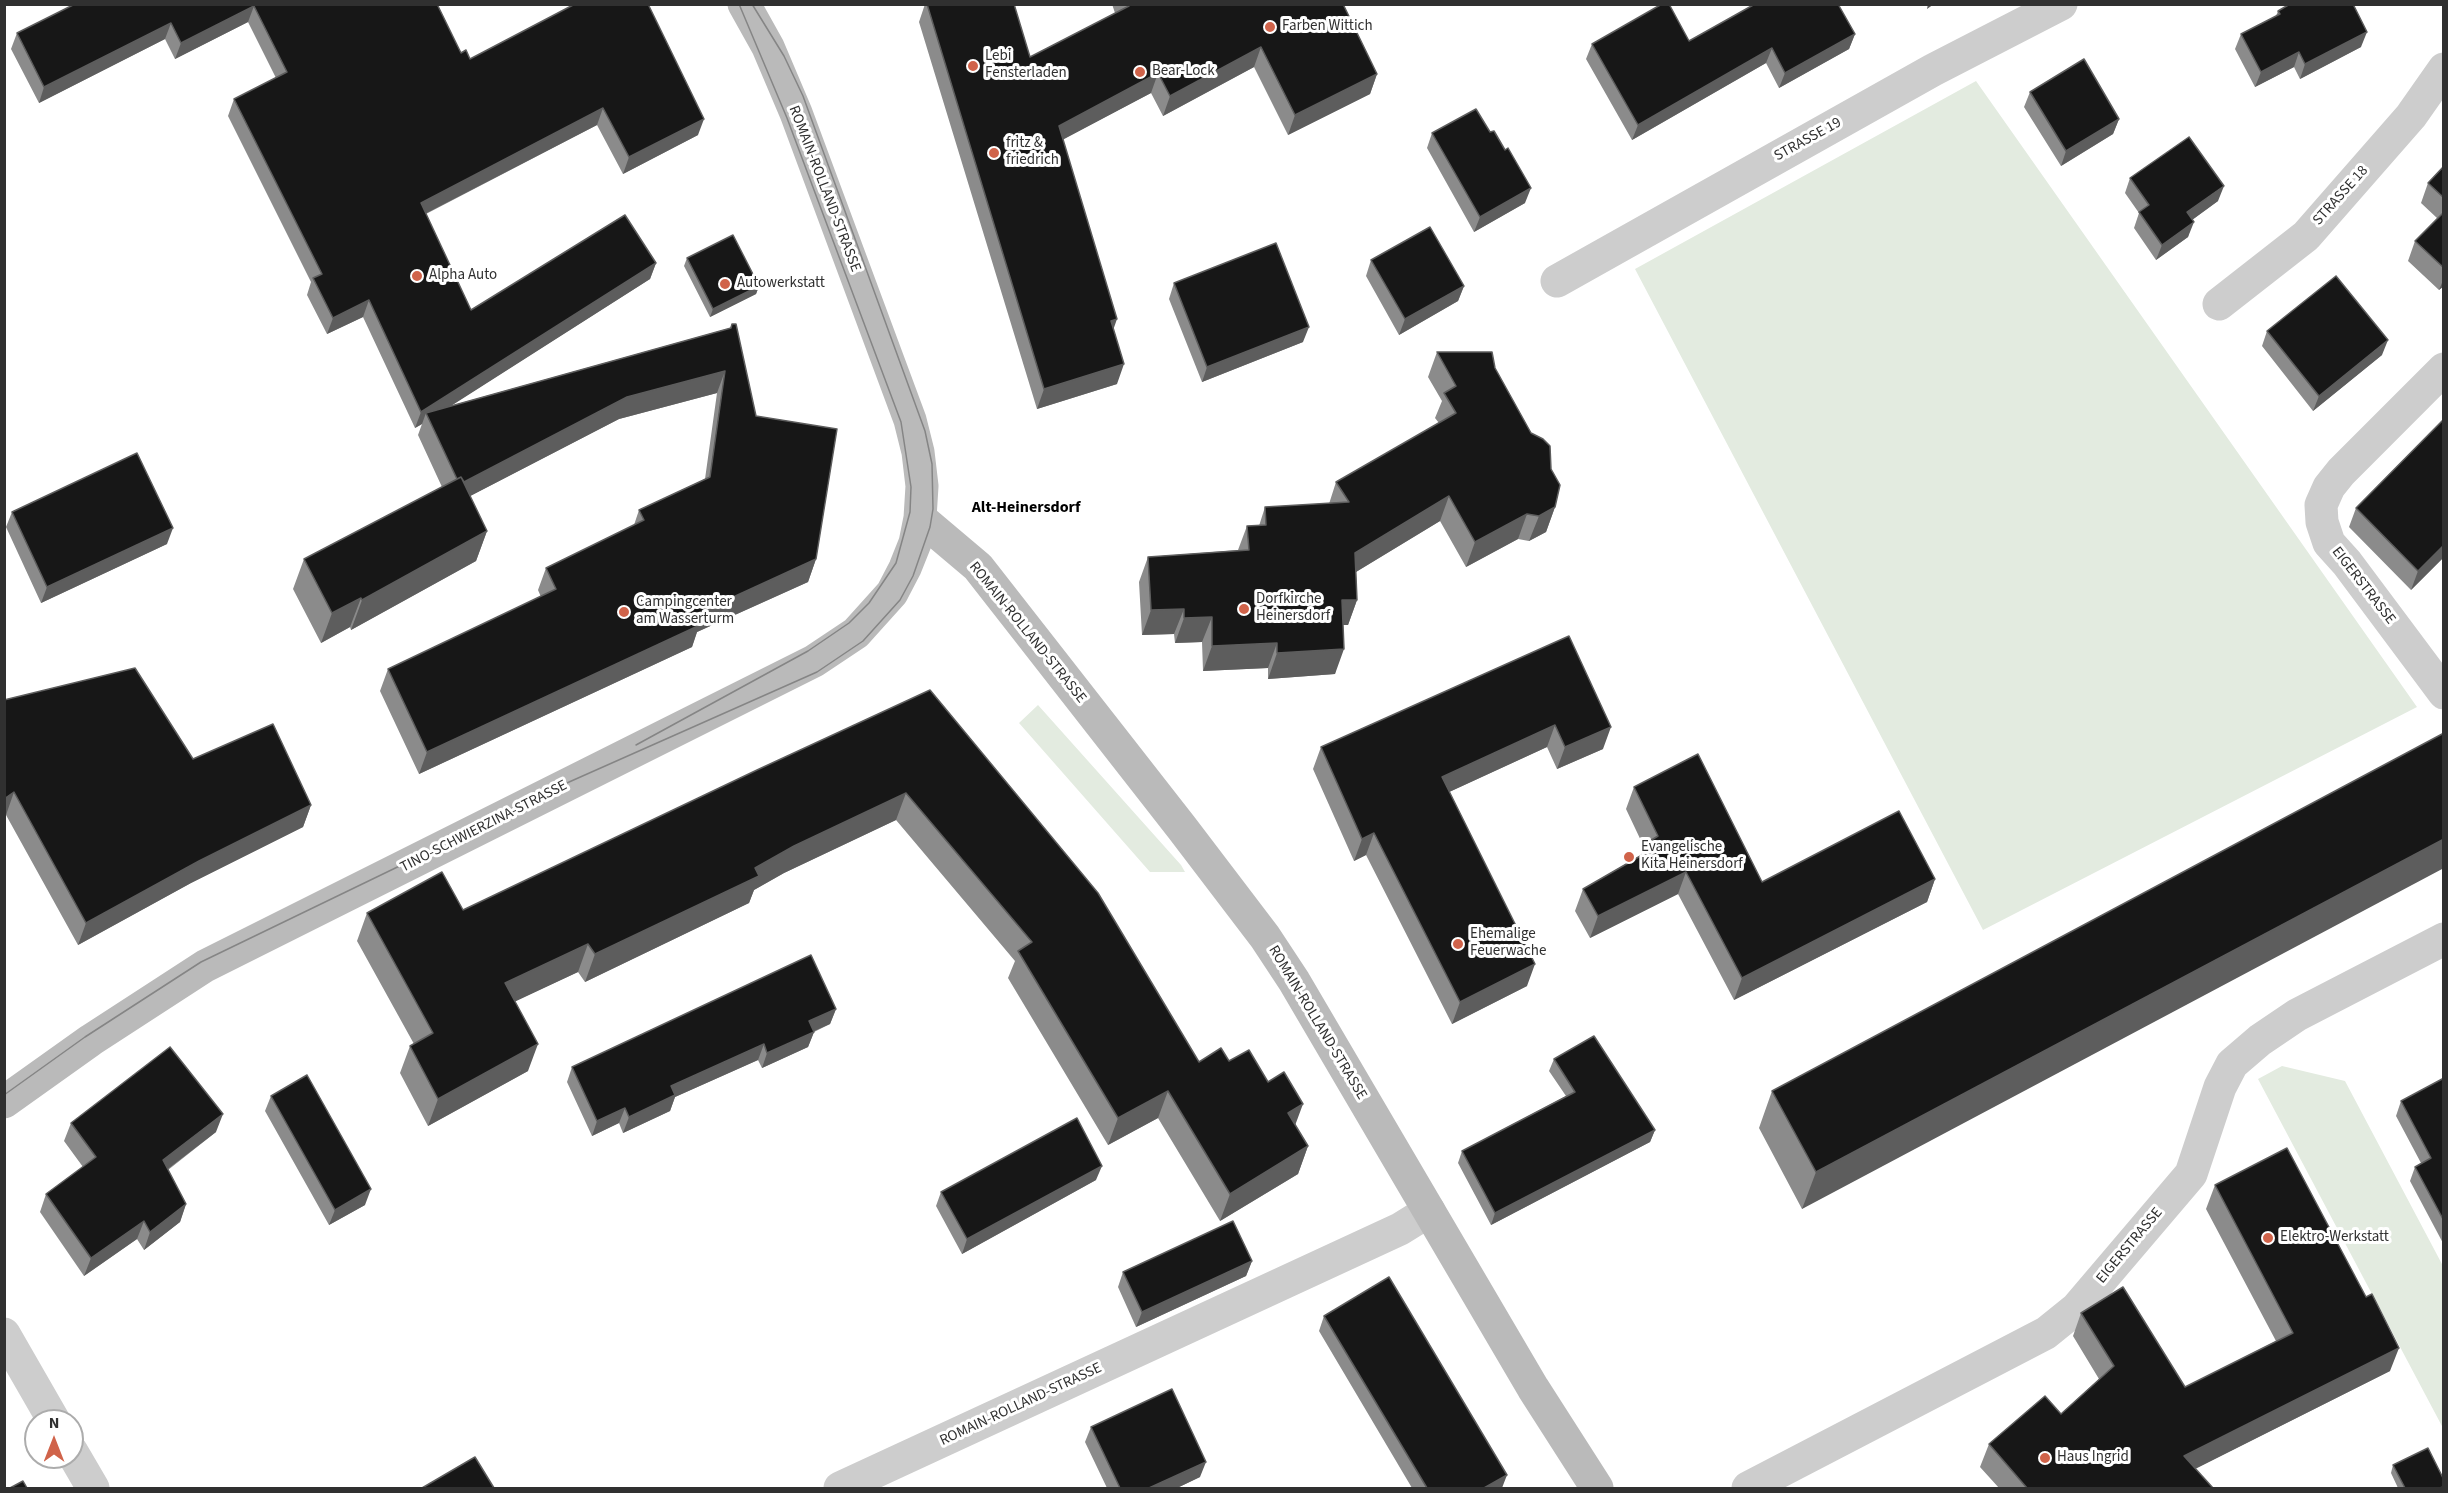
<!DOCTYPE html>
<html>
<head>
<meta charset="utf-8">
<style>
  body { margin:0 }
  #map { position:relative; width:2448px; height:1493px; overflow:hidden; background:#fff; font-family:"Source Sans 3",sans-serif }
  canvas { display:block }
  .frame { position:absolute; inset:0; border:6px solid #303030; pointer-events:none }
  .north { position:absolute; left:24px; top:1409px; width:60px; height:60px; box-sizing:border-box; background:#fff; border:2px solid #acacac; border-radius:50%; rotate:0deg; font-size:16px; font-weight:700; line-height:24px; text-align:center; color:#303030 }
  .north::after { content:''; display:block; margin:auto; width:21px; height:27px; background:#d0634a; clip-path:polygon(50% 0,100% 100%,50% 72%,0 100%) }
</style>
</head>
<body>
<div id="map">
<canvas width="2448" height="1493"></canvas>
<div class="frame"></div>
<div class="north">N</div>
</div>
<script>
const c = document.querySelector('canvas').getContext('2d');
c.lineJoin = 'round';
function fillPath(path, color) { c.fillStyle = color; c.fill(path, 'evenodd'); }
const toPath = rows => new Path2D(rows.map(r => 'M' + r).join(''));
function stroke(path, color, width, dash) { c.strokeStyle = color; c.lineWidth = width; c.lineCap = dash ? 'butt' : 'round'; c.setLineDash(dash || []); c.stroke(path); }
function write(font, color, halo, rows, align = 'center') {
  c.font = font + ' "Source Sans 3",sans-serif'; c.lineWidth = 6; c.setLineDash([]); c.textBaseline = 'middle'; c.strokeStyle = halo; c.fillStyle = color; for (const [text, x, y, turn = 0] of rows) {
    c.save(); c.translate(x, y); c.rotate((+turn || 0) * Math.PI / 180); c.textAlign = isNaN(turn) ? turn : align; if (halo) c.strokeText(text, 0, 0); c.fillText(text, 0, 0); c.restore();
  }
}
fillPath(toPath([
  [1976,81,2417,707,1983,930,1635,269],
  [1038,705,1181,865,1185,872,1150,872,1019,723],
  [2282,1066,2345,1081,2443,1266,2443,1428,2258,1079]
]), '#e3ebe0');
stroke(toPath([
  [1557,281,1933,70,2061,4],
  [2219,304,2306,236,2411,116,2444,69],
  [2444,369,2341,472,2329,487,2321,505,2322,522,2329,543,2347,563,2444,693],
  [4,1334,54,1421],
  [72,1452,93,1488],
  [840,1488,1400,1229,1429,1211],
  [1748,1488,2046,1333,2077,1308,2191,1174,2220,1087,2232,1064,2260,1040,2297,1015,2444,939]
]), '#cdcdcd', 33);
stroke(toPath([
  [920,518,978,567,1182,828,1265,937,1294,981,1533,1388,1597,1488],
  [4,1102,91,1040,205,966,814,661,856,633,892,593,905,568,915,543,920,518,922,486,918,452,910,420,796,113,768,47,744,4]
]), '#bababa', 33);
stroke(toPath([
  [636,745,808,651,849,623,869,603,896,563,910,512,911,487,901,422,787,118,739,4],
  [4,1095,85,1037,201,962,445,844,524,802,817,672,863,641,900,600,913,576,930,527,933,509,932,464,925,431,803,96,784,56,752,4]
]), '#858585', 1.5);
fillPath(toPath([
  [75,4,437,4,461,53,470,59,698,135,623,174,597,125,426,214,471,310,656,263,650,279,450,406,730,328,732,324,756,416,816,559,808,582,697,632,692,647,419,774,380,691,388,669,541,597,538,590,546,568,634,525,639,510,705,479,717,393,619,419,470,496,487,531,476,561,351,630,350,627,321,643,293,589,304,559,442,487,418,435,422,424,415,428,363,317,327,334,307,295,311,282,228,116,234,99,276,78,248,22,175,59,165,39,39,103,11,49,17,33],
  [925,4,1014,4,1030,57,1115,13,1112,4,1343,4,1377,74,1370,94,1288,135,1254,67,1163,116,1151,93,1063,139,1113,330,1117,384,1037,409,919,22],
  [2278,11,2361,47,2300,79,2294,67,2255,87,2235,49,2241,34,2276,16],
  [1855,34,1849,49,1779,88,1766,63,1632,140,1586,59,1592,44],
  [2030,92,2119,119,2113,134,2061,166,2024,107],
  [1490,132,1525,203,1474,232,1427,148,1432,133],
  [2444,166,2444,286,2439,290,2408,261,2415,241,2437,218,2421,203,2428,183],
  [2130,178,2218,201,2192,220,2188,237,2156,260,2134,228,2139,213,2125,193],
  [687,258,759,286,756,294,710,317,684,266],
  [1371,260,1464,286,1458,301,1399,335,1366,276],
  [1174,283,1303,342,1202,382,1169,299],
  [2267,331,2382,355,2313,411,2262,346],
  [1437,352,1495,368,1551,469,1555,507,1546,532,1529,541,1518,539,1466,567,1440,521,1356,572,1357,600,1348,625,1343,625,1335,674,1268,679,1268,668,1203,671,1202,642,1175,643,1174,634,1142,635,1139,582,1148,557,1238,550,1247,526,1259,526,1265,507,1329,504,1336,482,1439,423,1435,418,1442,401,1428,377],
  [2444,419,2444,557,2411,590,2349,527,2356,508],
  [12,512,167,544,41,603,6,527],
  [1569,636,1603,749,1557,769,1547,747,1449,792,1527,986,1452,1024,1366,855,1354,861,1313,769,1321,747],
  [930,690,1199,1062,1229,1061,1268,1082,1308,1146,1298,1174,1220,1221,1158,1118,1108,1145,1008,978,1015,961,896,820,784,873,754,890,749,903,585,982,578,972,515,1001,528,1071,428,1126,400,1073,410,1046,414,1044,357,941,367,913,463,910],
  [4,700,193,759,311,805,303,827,191,883,78,945,6,815],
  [2444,733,1802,1209,1759,1128,1772,1091],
  [1634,787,1762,882,1935,879,1927,902,1734,1000,1678,894,1590,938,1575,911,1583,889,1641,855,1644,847,1626,809],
  [836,1009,830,1024,814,1032,808,1047,762,1068,758,1060,675,1097,670,1111,623,1133,619,1123,592,1136,567,1082,572,1067],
  [1554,1059,1655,1130,1650,1142,1491,1225,1458,1163,1462,1151,1566,1096,1549,1071],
  [2444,1078,2444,1245,2410,1181,2415,1167,2421,1163,2396,1116,2401,1101],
  [271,1096,365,1205,329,1225,265,1111],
  [71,1123,216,1132,168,1170,186,1204,180,1222,144,1250,137,1239,84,1276,40,1212,46,1194,83,1167,64,1141],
  [1096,1180,962,1254,936,1206,941,1192],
  [2215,1185,2390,1371,2195,1469,2213,1488,1999,1488,1980,1467,1989,1444,2061,1414,2099,1379,2073,1336,2081,1313,2185,1387,2276,1341,2206,1209],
  [1252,1261,1246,1276,1136,1327,1118,1287,1123,1272],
  [1324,1316,1502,1488,1412,1488,1319,1331],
  [1091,1427,1200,1477,1177,1488,1107,1488,1085,1442],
  [2393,1465,2444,1488,2398,1488,2391,1473]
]), '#8b8b8b');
fillPath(toPath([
  [1928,4,1934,4,1927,9],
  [254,6,248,22,175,59,181,43],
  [171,23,165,39,39,103,44,87],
  [2367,32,2361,47,2300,79,2305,64],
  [1855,34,1849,49,1779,88,1785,73],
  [1261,47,1254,67,1163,116,1170,96],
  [1772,48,1766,63,1632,140,1638,125],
  [2299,52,2294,67,2255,87,2261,72],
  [1158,73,1151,93,1051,146,1059,126],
  [1377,74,1370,94,1288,135,1295,115],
  [603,108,597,125,415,219,421,203],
  [704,119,698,135,623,174,629,157],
  [2119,119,2113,134,2061,166,2066,151],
  [2224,186,2218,201,2181,228,2187,212],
  [1531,188,1525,203,1474,232,1480,217],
  [2194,222,2188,237,2156,260,2162,245],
  [656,263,650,279,429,420,426,413,422,424,415,428,421,412],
  [2444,278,2444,286,2439,290],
  [759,286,756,294,710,317,713,309],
  [1464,286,1458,301,1399,335,1405,319],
  [369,300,363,317,327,334,333,318],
  [1117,319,1110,339,1111,321],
  [1309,327,1303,342,1202,382,1207,367],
  [2388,340,2382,355,2313,411,2319,396],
  [1124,364,1117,384,1037,409,1044,389],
  [725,371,717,393,619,419,451,506,459,484,627,397],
  [1449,496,1440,521,1346,578,1355,553],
  [1555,507,1546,532,1529,541,1539,516],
  [1527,514,1518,539,1466,567,1475,542],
  [173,528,167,544,41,603,47,587],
  [487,531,476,561,351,630,362,600],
  [2444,545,2444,557,2411,590,2418,571],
  [816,559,808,582,697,632,692,647,419,774,427,752,694,615],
  [361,598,350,627,321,643,332,613],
  [1342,600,1357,600,1348,625,1333,625],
  [1184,609,1174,634,1142,635,1151,610],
  [1212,617,1202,642,1175,643,1184,618],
  [1277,643,1268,668,1203,671,1212,646],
  [1344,649,1335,674,1268,679,1277,653],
  [1555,725,1547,747,1434,799,1442,777],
  [1611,727,1603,749,1557,769,1565,747],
  [14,792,6,815,4,816,4,799],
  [906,793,896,820,784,873,754,890,749,903,585,982,595,954,755,868,794,846],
  [311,805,303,827,191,883,78,945,86,923,199,861],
  [1374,833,1366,855,1354,861,1362,839],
  [2444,839,2444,868,1802,1209,1816,1172],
  [1686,872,1678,894,1590,938,1598,916],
  [1935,879,1927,902,1734,1000,1742,978],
  [588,944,578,972,495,1011,505,983],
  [1535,964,1527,986,1452,1024,1460,1002],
  [836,1009,830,1024,803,1036,809,1021],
  [814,1032,808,1047,762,1068,767,1053],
  [538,1044,528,1071,428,1126,438,1099],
  [764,1044,758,1060,675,1097,670,1111,623,1133,629,1117,671,1086],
  [1168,1091,1158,1118,1108,1145,1118,1118],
  [1303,1104,1293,1131,1288,1113],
  [625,1108,619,1123,592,1136,597,1121],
  [223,1114,216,1132,156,1178,163,1160],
  [1655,1130,1650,1142,1491,1225,1495,1213],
  [1308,1146,1298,1174,1220,1221,1230,1194],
  [1102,1166,1096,1180,962,1254,967,1239],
  [371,1189,365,1205,329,1225,335,1210],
  [186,1204,180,1222,144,1250,150,1232],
  [144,1221,137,1239,84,1276,91,1258],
  [1252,1261,1246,1276,1136,1327,1142,1312],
  [2399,1348,2390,1371,2175,1479,2184,1456],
  [1206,1462,1200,1477,1177,1488,1149,1488],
  [1507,1475,1502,1488,1484,1488]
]), '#5d5d5d');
const building = toPath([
  [75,4,437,4,461,53,466,50,470,59,575,4,648,4,704,119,629,157,603,108,421,203,471,310,625,215,656,263,421,412,369,300,333,318,313,278,322,274,234,99,287,72,254,6,181,43,171,23,44,87,17,33,75,4],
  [927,4,1014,4,1030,57,1129,6,1128,4,1343,4,1377,74,1295,115,1261,47,1170,96,1158,73,1059,126,1117,319,1111,321,1124,364,1044,389,927,4],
  [1662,4,1669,4,1689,41,1755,4,1838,4,1855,34,1785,73,1772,48,1638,125,1592,44,1662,4],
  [2290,4,2353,4,2367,32,2305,64,2299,52,2261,72,2241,34,2280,14,2278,11,2290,4],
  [2084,59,2119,119,2066,151,2030,92,2084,59],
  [1476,109,1490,132,1494,131,1505,150,1508,148,1531,188,1480,217,1432,133,1476,109],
  [2189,137,2224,186,2187,212,2194,222,2162,245,2139,212,2149,205,2130,178,2189,137],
  [2444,166,2444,198,2428,183,2444,166],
  [2444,212,2444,268,2415,241,2444,212],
  [1430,227,1464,286,1405,319,1371,260,1430,227],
  [733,235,759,286,713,309,687,258,733,235],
  [1276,243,1309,327,1207,367,1174,283,1276,243],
  [2336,276,2388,340,2319,396,2267,331,2336,276],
  [732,324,736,324,756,416,837,429,816,559,694,615,700,625,427,752,388,669,556,589,546,568,644,520,639,510,710,477,725,371,627,397,464,482,461,477,457,479,426,413,731,328,732,324],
  [1437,352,1492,352,1495,368,1531,433,1543,439,1550,446,1551,469,1560,485,1555,507,1539,516,1527,514,1475,542,1449,496,1355,553,1357,600,1342,600,1344,649,1277,653,1277,643,1212,646,1212,617,1184,618,1184,609,1151,610,1148,557,1249,550,1247,526,1266,525,1265,507,1349,502,1336,482,1456,413,1444,393,1456,386,1437,352],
  [2444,419,2444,545,2418,571,2356,508,2444,419],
  [137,453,173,528,47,587,12,512,137,453],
  [461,477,487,531,362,600,361,598,332,613,304,559,461,477],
  [1569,636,1611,727,1565,747,1555,725,1442,777,1535,964,1460,1002,1374,833,1362,839,1321,747,1569,636],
  [135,668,193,759,273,724,311,805,199,861,86,923,14,792,4,799,4,700,135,668],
  [930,690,1098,893,1199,1062,1221,1048,1229,1061,1249,1050,1268,1082,1284,1072,1303,1104,1288,1113,1308,1146,1230,1194,1168,1091,1118,1118,1018,951,1032,942,906,793,794,846,755,868,759,876,595,954,588,944,505,983,538,1044,438,1099,410,1046,433,1033,367,913,442,872,463,910,757,770,930,690],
  [2444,733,2444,839,1816,1172,1772,1091,2444,733],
  [1698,754,1762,882,1899,811,1935,879,1742,978,1686,872,1598,916,1583,889,1649,851,1645,844,1658,836,1634,787,1698,754],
  [811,955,836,1009,809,1021,814,1032,767,1053,764,1044,671,1086,675,1095,629,1117,625,1108,597,1121,572,1067,811,955],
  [1594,1036,1655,1130,1495,1213,1462,1151,1575,1092,1554,1059,1594,1036],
  [170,1047,223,1114,163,1160,186,1204,150,1232,144,1221,91,1258,46,1194,96,1157,71,1123,170,1047],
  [307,1075,371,1189,335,1210,271,1096,307,1075],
  [2444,1078,2444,1221,2415,1167,2431,1158,2401,1101,2444,1078],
  [1077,1118,1102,1166,967,1239,941,1192,1077,1118],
  [2287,1148,2366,1297,2372,1294,2399,1348,2184,1456,2213,1488,2027,1488,1989,1444,2045,1396,2061,1414,2114,1366,2081,1313,2123,1287,2185,1387,2293,1333,2215,1185,2287,1148],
  [1233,1221,1252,1261,1142,1312,1123,1272,1233,1221],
  [1389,1277,1507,1475,1484,1488,1427,1488,1324,1316,1389,1277],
  [1172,1389,1206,1462,1149,1488,1120,1488,1091,1427,1172,1389],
  [2428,1448,2444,1480,2444,1487,2439,1488,2405,1488,2393,1465,2428,1448],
  [475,1457,494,1488,422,1488,475,1457],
  [23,1481,27,1488,10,1488,23,1481]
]);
fillPath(building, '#171717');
stroke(building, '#5d5d5d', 1.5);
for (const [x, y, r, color] of [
  [1270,27,6,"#d0634a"],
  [973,66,6,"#d0634a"],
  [1140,72,6,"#d0634a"],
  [994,153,6,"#d0634a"],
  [417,276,6,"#d0634a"],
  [725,284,6,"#d0634a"],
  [1244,609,6,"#d0634a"],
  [624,612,6,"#d0634a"],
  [1629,857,6,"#d0634a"],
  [1458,944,6,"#d0634a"],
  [2268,1238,6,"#d0634a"],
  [2045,1458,6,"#d0634a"]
]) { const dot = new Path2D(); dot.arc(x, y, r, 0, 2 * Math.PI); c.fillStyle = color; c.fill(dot); stroke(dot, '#fff', 2); }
write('15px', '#303030', '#fff', [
  ["Farben Wittich",1282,27],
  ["Lebi",985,57],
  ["Fensterladen",985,74],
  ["Bear-Lock",1152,72],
  ["fritz &",1006,144],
  ["friedrich",1006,161],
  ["Alpha Auto",429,276],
  ["Autowerkstatt",737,284],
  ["Dorfkirche",1256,600],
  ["Heinersdorf",1256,617],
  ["Campingcenter",636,603],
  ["am Wasserturm",636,620],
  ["Evangelische",1641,848],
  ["Kita Heinersdorf",1641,865],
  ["Ehemalige",1470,935],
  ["Feuerwache",1470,952],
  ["Elektro-Werkstatt",2280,1238],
  ["Haus Ingrid",2057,1458]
], 'left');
write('15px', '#303030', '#fff', [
  ["STRASSE 19",1808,140,-29],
  ["ROMAIN-ROLLAND-STRASSE",824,189,69],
  ["STRASSE 18",2341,196,-48],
  ["EIGERSTRASSE",2363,586,52],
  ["ROMAIN-ROLLAND-STRASSE",1027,633,51],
  ["TINO-SCHWIERZINA-STRASSE",484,827,-27],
  ["ROMAIN-ROLLAND-STRASSE",1317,1023,59],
  ["EIGERSTRASSE",2130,1246,-50],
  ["ROMAIN-ROLLAND-STRASSE",1021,1405,-25]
]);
write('bold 16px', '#000', '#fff', [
  ["Alt-Heinersdorf",1026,508]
]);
</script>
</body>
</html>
